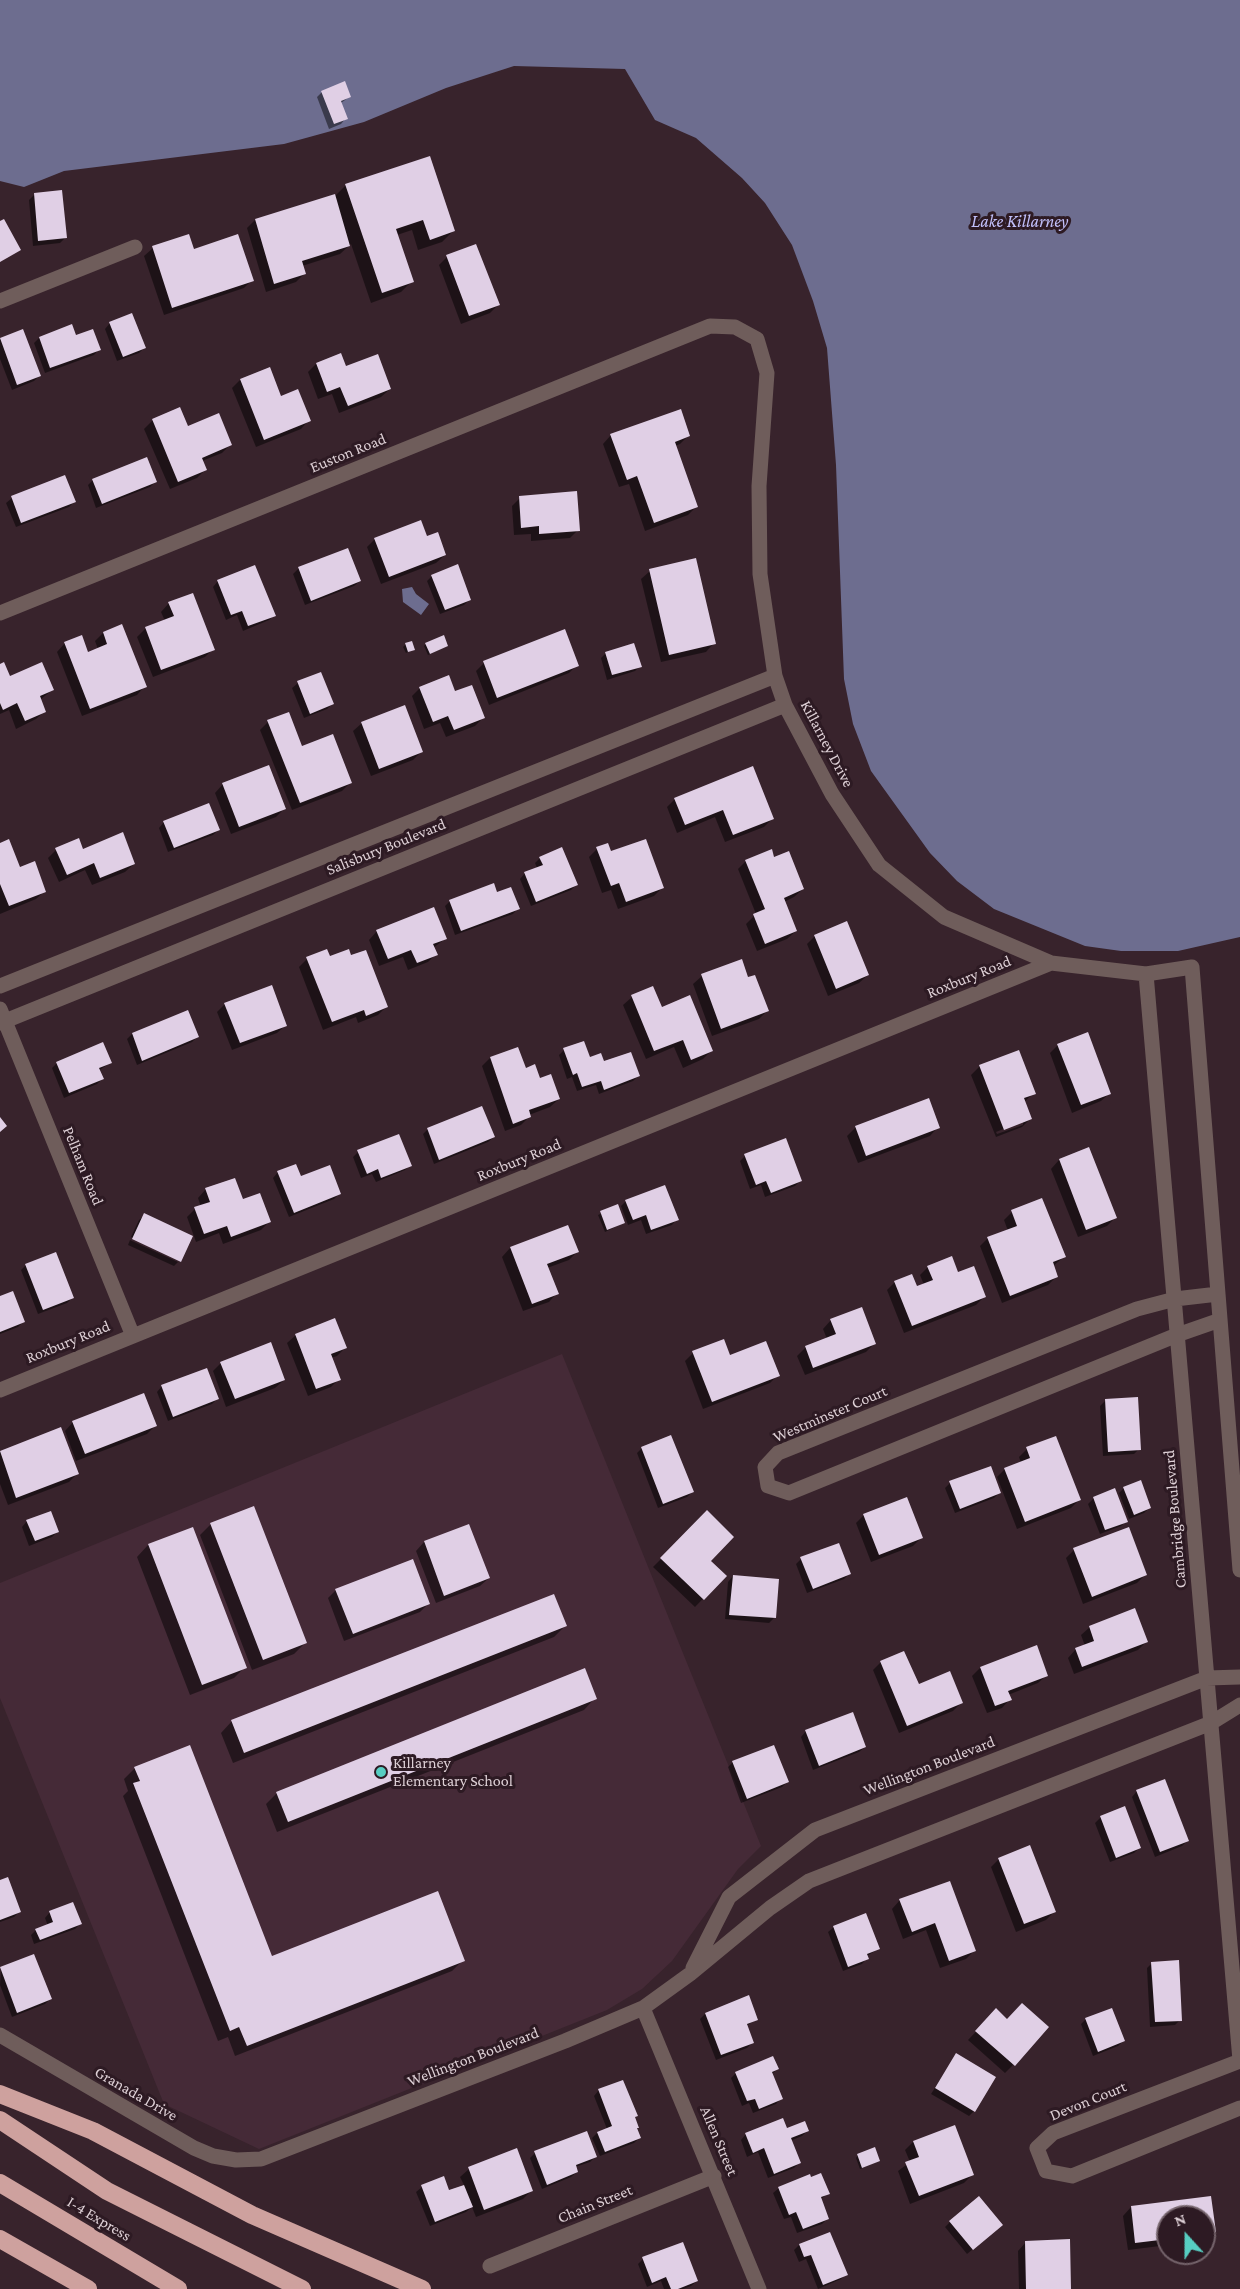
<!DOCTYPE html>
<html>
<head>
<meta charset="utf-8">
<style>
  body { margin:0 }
  #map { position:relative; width:1240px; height:2289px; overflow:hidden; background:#38232c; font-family:"Crimson Pro",serif }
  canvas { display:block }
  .north { position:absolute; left:1156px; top:2205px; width:60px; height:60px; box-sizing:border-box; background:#2d1a23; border:2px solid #74636b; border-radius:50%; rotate:339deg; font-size:16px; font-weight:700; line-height:24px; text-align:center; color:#ded0d6 }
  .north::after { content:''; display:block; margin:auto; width:21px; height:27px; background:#57cec2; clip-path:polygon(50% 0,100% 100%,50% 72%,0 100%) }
</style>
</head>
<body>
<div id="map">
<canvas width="1240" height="2289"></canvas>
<div class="north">N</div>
</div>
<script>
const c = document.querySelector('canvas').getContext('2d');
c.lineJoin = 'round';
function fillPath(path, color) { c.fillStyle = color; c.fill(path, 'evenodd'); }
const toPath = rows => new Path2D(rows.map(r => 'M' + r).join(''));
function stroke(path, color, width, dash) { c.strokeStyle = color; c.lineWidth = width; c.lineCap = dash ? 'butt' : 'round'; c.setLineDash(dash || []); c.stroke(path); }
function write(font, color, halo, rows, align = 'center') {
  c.font = font + ' "Crimson Pro",serif'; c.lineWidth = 6; c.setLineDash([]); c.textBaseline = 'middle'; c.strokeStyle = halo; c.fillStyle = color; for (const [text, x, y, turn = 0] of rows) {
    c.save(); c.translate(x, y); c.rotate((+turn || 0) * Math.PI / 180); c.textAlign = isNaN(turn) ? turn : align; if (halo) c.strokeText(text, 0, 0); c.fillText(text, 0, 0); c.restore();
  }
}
fillPath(toPath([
  [562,1354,761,1846,738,1869,672,1961,642,1989,607,2010,259,2149,164,2104,0,1698,0,1583]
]), '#452a37');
fillPath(toPath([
  [0,0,1240,0,1240,937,1178,951,1121,951,1085,946,994,909,957,881,930,853,871,771,853,724,844,679,836,465,827,348,813,301,792,245,765,203,742,178,696,138,655,120,625,69,514,66,446,88,364,122,284,144,64,171,24,187,0,181],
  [412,587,416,594,429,604,421,615,403,602,402,589]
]), '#6d6d8f');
fillPath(toPath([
  [322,92,349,97,341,103,346,118,341,124,329,129,317,97],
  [346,185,453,231,442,242,418,250,412,230,397,235,412,281,401,292,371,303,351,244,340,254,302,266,304,274,296,282,266,292,247,228,255,220,334,197],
  [34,195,65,238,60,243,33,246,29,200],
  [153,248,193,251,252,280,244,288,164,315,144,256],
  [447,257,498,305,490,313,461,324,439,265],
  [110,323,144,348,139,353,117,361,105,329],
  [71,326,75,337,99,349,94,355,45,373,34,343,39,338],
  [22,331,39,376,34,381,12,390,0,359,0,339],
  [340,355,345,368,390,389,381,397,339,413,332,394,318,399,308,372,316,364],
  [240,380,280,398,309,420,301,429,256,447,232,388],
  [180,409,187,428,230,445,222,453,202,461,205,470,197,478,170,489,144,429,152,421],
  [611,435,688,436,680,444,675,446,696,507,688,515,645,531,629,484,619,487,603,444],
  [64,477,74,502,69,507,16,527,6,503,12,498],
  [93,480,155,482,150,487,96,508,88,485],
  [520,498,578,530,570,538,531,541,531,534,514,535,512,506],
  [426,538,445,555,436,563,381,584,367,547,375,539],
  [348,550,360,581,354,586,305,605,293,574,299,568],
  [650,571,714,643,706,652,661,662,641,579],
  [432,576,469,600,464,605,440,614,427,581],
  [218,581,274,615,269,620,243,631,237,615,226,620,213,587],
  [169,603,213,649,205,657,153,677,137,637,145,629,165,621,161,612],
  [103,633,145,686,137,695,82,716,57,652,65,643,87,654,98,649,95,641],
  [406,644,413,649,406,653,403,647],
  [426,644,447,646,428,655,424,646],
  [606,653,640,666,635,671,607,680,601,658],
  [484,663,577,665,569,673,489,705,476,671],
  [0,666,10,678,52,690,40,700,45,711,36,719,16,729,9,710,0,714],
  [298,683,332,704,327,709,304,718,292,688],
  [420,688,454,693,483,718,475,726,446,737,440,723,424,729,412,696],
  [268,722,301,748,350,783,342,791,292,810,260,730],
  [362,723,421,752,413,760,371,776,353,731],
  [223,784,284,809,276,817,231,834,215,793],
  [675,799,772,819,764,827,725,842,715,817,677,833,667,807],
  [164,822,218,830,213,835,168,852,159,828],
  [0,844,19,869,45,891,36,899,0,914],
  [597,849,610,853,662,888,654,896,618,909,611,890,602,893,589,857],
  [56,850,134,864,125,872,92,885,85,870,59,882,48,858],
  [540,858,576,885,571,890,531,906,520,879,525,873,537,868,535,863],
  [774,859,803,889,794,897,784,902,796,931,787,939,757,951,746,924,756,914,738,869,746,861],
  [496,894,518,908,513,914,455,935,445,906,450,901],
  [377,931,445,939,433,948,436,954,428,962,408,970,403,957,379,966,369,940],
  [815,936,868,975,859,983,828,996,807,944],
  [329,958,386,1007,378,1015,358,1023,356,1017,323,1030,299,967,307,959],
  [741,961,747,979,767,1011,759,1019,712,1036,693,984,702,976],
  [653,988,661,1009,711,1051,703,1059,683,1068,674,1047,646,1059,623,1005,632,997],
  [225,1004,286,1025,277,1033,232,1050,217,1012],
  [187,1012,197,1037,192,1042,137,1065,127,1039,132,1034],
  [1058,1045,1110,1093,1101,1101,1072,1113,1050,1053],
  [564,1050,589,1059,638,1076,633,1081,599,1094,596,1085,577,1091,572,1077,567,1079,559,1055],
  [490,1058,525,1070,539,1080,559,1099,550,1107,529,1115,529,1117,521,1125,505,1131,482,1066],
  [57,1063,110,1063,98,1071,102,1079,97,1084,64,1098,52,1068],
  [980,1066,1034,1093,1024,1102,1030,1119,1022,1127,996,1137,971,1075],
  [1023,1121,1023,1125,997,1134,996,1132],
  [856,1127,938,1127,930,1136,858,1163,847,1136],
  [428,1129,494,1137,488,1142,434,1164,423,1134],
  [1088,1149,1115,1218,1107,1226,1078,1237,1051,1169,1059,1160],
  [358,1152,410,1165,405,1170,376,1182,372,1174,361,1178,353,1157],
  [745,1156,801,1180,795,1186,765,1197,761,1185,750,1189,740,1161],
  [278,1172,300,1178,340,1193,334,1199,289,1217,273,1178],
  [206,1189,242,1201,269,1222,261,1230,223,1244,219,1233,196,1242,187,1217,195,1209,201,1207,198,1198],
  [626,1201,677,1219,672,1225,646,1234,641,1220,628,1225,621,1206],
  [617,1206,623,1223,605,1232,598,1215],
  [1012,1212,1064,1257,1053,1266,1057,1276,1048,1285,1002,1303,980,1246,988,1238,1008,1231,1004,1220],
  [145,1215,180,1260,131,1237,139,1220],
  [567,1226,577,1252,569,1260,547,1268,557,1293,549,1302,523,1311,502,1257,510,1248],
  [130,1240,178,1262,174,1266,128,1245],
  [26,1265,72,1298,67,1303,38,1314,21,1270],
  [928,1267,958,1274,984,1297,976,1305,904,1333,887,1290,895,1282,916,1288,924,1285,920,1275],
  [0,1298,23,1322,18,1327,0,1334],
  [831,1320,874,1344,866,1352,805,1375,797,1356,806,1347,827,1339,823,1329],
  [296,1335,345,1348,337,1356,331,1358,339,1379,331,1387,308,1396,287,1343],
  [693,1353,729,1357,778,1375,770,1383,703,1409,685,1361],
  [221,1363,284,1380,275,1388,226,1407,213,1371],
  [162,1386,217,1399,212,1404,168,1421,157,1392],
  [1106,1400,1139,1449,1134,1454,1103,1456,1100,1406],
  [73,1422,155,1426,147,1434,76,1461,65,1431],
  [60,1429,77,1474,69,1482,8,1505,0,1484,0,1452],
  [642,1448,692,1492,687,1497,658,1508,637,1453],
  [1027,1449,1079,1500,1071,1508,1017,1529,997,1477,1005,1469,1021,1463,1019,1457],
  [950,1483,999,1493,994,1498,955,1513,945,1488],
  [1124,1488,1150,1507,1144,1513,1129,1519,1119,1493],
  [1094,1498,1126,1521,1121,1526,1100,1534,1088,1504],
  [707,1513,709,1561,725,1576,695,1607,653,1567],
  [864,1515,921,1538,913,1546,871,1562,856,1523],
  [27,1521,57,1532,52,1537,29,1546,22,1527],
  [211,1524,305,1643,294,1654,252,1670,200,1535],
  [468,1526,489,1578,480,1586,436,1603,416,1551,424,1542],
  [192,1529,245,1667,234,1678,190,1695,137,1557,148,1545],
  [1074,1550,1145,1575,1137,1583,1083,1604,1066,1558],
  [801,1559,849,1574,844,1579,807,1593,796,1564],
  [733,1576,774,1618,769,1623,725,1619,728,1582],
  [336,1590,429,1603,420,1612,344,1641,328,1598],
  [565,1626,554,1637,233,1763,221,1733,232,1721],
  [1090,1627,1147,1641,1138,1650,1074,1674,1068,1658,1076,1649,1085,1646,1081,1635],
  [881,1662,918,1686,961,1703,953,1711,899,1733,873,1670],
  [980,1668,1047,1675,1038,1683,1008,1695,1010,1699,1002,1708,987,1713,972,1676],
  [595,1698,584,1710,277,1832,266,1804,277,1793],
  [806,1731,865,1747,859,1752,813,1770,801,1737],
  [733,1762,787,1782,782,1787,741,1803,728,1767],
  [135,1768,271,1958,463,1960,452,1971,235,2056,228,2037,218,2041,123,1796,128,1791,124,1779],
  [1137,1791,1187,1841,1182,1846,1155,1857,1132,1797],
  [1101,1817,1139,1848,1134,1853,1110,1862,1095,1823],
  [999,1859,1054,1912,1046,1920,1016,1932,991,1867],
  [0,1882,20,1911,14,1917,0,1922],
  [949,1882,974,1951,966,1959,940,1968,926,1930,903,1939,892,1909,900,1900],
  [50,1912,80,1924,75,1929,34,1944,31,1935,36,1930,48,1926,45,1918],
  [834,1927,878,1949,867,1956,867,1958,862,1964,843,1971,828,1932],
  [1152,1963,1180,2020,1175,2025,1150,2027,1147,1968],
  [1,1968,50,1999,45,2004,12,2017,0,1985],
  [748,1997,757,2019,746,2026,753,2042,747,2048,716,2060,700,2019,705,2014],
  [988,2019,1013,2065,1005,2073,968,2040],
  [1086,2019,1123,2041,1118,2046,1093,2056,1081,2024],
  [956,2055,974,2111,969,2116,931,2094],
  [777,2069,772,2074,781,2098,776,2104,753,2113,749,2103,742,2106,731,2078,736,2073],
  [599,2090,634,2118,639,2138,634,2143,600,2156,592,2138,597,2133,607,2129,594,2096],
  [786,2130,807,2131,802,2136,790,2141,799,2163,794,2168,768,2178,758,2152,747,2157,741,2140,746,2134],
  [913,2142,972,2175,964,2183,910,2204,898,2171,910,2162,905,2150],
  [516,2150,531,2191,523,2199,476,2217,472,2207,466,2212,430,2226,416,2192,422,2187,448,2192,464,2185,460,2177,469,2169],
  [535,2153,595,2157,590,2162,575,2167,577,2172,571,2177,542,2189,530,2158],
  [858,2155,879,2161,860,2169,856,2158],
  [779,2188,828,2193,820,2200,828,2218,822,2224,797,2233,791,2217,784,2219,773,2193],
  [1210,2198,1214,2232,1206,2240,1204,2240,1204,2217,1168,2217,1168,2245,1128,2250,1123,2216,1131,2207],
  [950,2222,996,2230,967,2254,945,2227],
  [1026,2242,1070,2289,1019,2289,1018,2251],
  [799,2245,846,2274,841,2279,818,2289,806,2259,799,2262,794,2250],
  [643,2259,697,2281,691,2286,683,2289,664,2289,661,2281,647,2287,638,2264]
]), '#0007');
fillPath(toPath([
  [345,81,351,97,341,101,348,119,334,124,321,91],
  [430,156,455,231,430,240,423,220,396,229,414,282,382,293,345,184],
  [62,190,67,238,38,241,34,193],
  [335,194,350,246,302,261,306,274,274,284,255,219],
  [4,219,21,250,0,262,0,221],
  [189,234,194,249,238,234,254,281,172,308,152,246],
  [476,244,500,305,469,316,446,255],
  [132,313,146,348,123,357,109,322],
  [72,324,76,335,93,329,101,350,50,368,39,337],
  [23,329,41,376,17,385,0,338],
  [341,353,346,366,378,354,391,389,348,406,340,387,327,392,316,363],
  [270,367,281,396,298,389,311,421,264,440,240,379],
  [180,407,188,426,219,413,232,445,202,458,207,470,178,482,152,419],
  [681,409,690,436,675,442,698,507,654,523,637,476,627,480,610,434],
  [147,457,157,482,102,504,92,479],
  [65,475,76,502,21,523,11,496],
  [577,491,580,531,539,534,539,526,521,528,519,496],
  [421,520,427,536,438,532,446,555,389,577,374,538],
  [348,548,361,581,311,601,298,567],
  [696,558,716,644,669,655,649,569],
  [458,564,471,600,445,610,431,575],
  [255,565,276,616,248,626,242,611,231,615,217,580],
  [193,593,215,650,161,670,145,627,174,616,168,602],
  [122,624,147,687,90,709,64,642,82,635,88,652,107,644,103,632],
  [565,629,579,666,497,698,483,661],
  [444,635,448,646,430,654,425,643],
  [412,641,415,650,408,652,405,643],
  [634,643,642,667,612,675,605,652],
  [4,662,10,676,42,662,54,690,40,696,46,712,25,721,17,703,3,710,0,703,0,664],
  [321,672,334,704,310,714,297,681],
  [449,675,455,691,472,685,485,718,454,730,448,716,433,722,419,687],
  [405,705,423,752,379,769,361,722],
  [289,712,302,746,333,734,352,783,300,803,267,720],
  [269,765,286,809,239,827,222,783],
  [753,766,774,819,733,835,723,810,685,825,674,798],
  [209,803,220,830,174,848,163,821],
  [123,832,135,864,100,878,94,863,67,875,55,848,79,838,83,849],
  [9,839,20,867,35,861,46,892,9,906,0,884,0,843],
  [646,839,664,888,626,902,619,883,611,886,596,847,608,843,611,851],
  [562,847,578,885,536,902,524,872,543,865,539,857],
  [772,849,774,857,789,851,804,889,784,898,797,931,765,944,753,914,765,909,745,860],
  [494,883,497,892,511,887,520,909,461,931,449,900],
  [434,907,447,939,433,944,438,955,417,963,411,950,388,959,376,930],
  [847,921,869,975,836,989,814,935],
  [327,949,330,956,349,949,351,955,366,950,388,1007,366,1016,364,1010,332,1022,306,957],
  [742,959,748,977,755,975,769,1011,721,1029,701,974],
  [272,985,287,1026,240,1043,224,1003],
  [653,986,662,1007,690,995,713,1051,691,1060,683,1040,654,1051,631,995],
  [188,1010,199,1037,142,1061,132,1033],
  [1088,1032,1111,1094,1081,1105,1057,1044],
  [584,1041,590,1057,601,1053,604,1061,631,1052,640,1076,604,1090,601,1081,582,1087,577,1073,573,1075,563,1048],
  [103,1042,112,1063,99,1068,104,1079,69,1093,56,1062],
  [518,1047,526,1068,535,1064,540,1078,551,1074,560,1099,529,1110,531,1117,513,1124,490,1057],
  [1019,1050,1036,1094,1024,1098,1032,1119,1004,1130,979,1065],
  [929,1098,940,1128,866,1156,855,1126],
  [482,1106,495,1137,439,1160,427,1128],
  [0,1117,7,1126,0,1132],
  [399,1134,412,1166,381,1178,378,1169,367,1174,357,1150],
  [786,1138,802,1181,771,1193,766,1181,756,1185,744,1154],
  [1089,1147,1117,1218,1086,1230,1059,1159],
  [296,1164,301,1176,330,1165,341,1194,294,1213,277,1171],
  [235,1178,243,1199,260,1193,271,1222,231,1237,227,1226,204,1234,194,1207,210,1202,205,1188],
  [665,1185,679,1220,651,1230,646,1215,633,1220,625,1200],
  [1042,1198,1066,1257,1053,1262,1058,1277,1010,1296,987,1237,1017,1226,1011,1210],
  [618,1204,625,1223,607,1230,600,1211],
  [144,1213,193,1236,181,1262,132,1239],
  [568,1225,579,1252,547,1264,559,1294,532,1304,510,1247],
  [56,1252,74,1298,43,1310,25,1264],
  [952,1256,958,1272,974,1266,986,1297,912,1326,894,1281,912,1274,917,1286,933,1280,927,1266],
  [13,1291,25,1322,0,1332,0,1296],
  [862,1307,876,1344,813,1368,805,1346,836,1334,830,1319],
  [335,1318,347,1348,331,1354,341,1380,316,1389,295,1334],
  [724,1339,730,1355,766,1341,780,1376,712,1402,692,1351],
  [271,1342,285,1380,235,1399,220,1362],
  [207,1368,219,1399,173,1417,161,1385],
  [144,1393,157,1426,85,1454,72,1421],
  [1138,1397,1141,1450,1108,1452,1105,1399],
  [61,1427,79,1474,16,1498,0,1451],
  [671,1435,694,1492,663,1504,641,1447],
  [1056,1436,1081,1500,1025,1522,1004,1468,1030,1458,1026,1447],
  [991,1466,1001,1493,960,1509,949,1481],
  [1141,1480,1151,1508,1134,1515,1123,1487],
  [1115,1488,1128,1522,1105,1530,1093,1497],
  [907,1497,923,1538,879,1555,863,1514],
  [254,1506,307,1643,263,1660,210,1523],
  [707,1510,734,1537,711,1561,727,1576,704,1600,660,1558],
  [51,1511,59,1532,35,1541,26,1520],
  [469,1524,490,1578,444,1596,424,1541],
  [193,1527,247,1668,202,1685,148,1544],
  [1129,1527,1147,1575,1092,1597,1073,1548],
  [839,1543,851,1574,813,1589,800,1557],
  [413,1559,430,1604,353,1634,335,1589],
  [733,1575,779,1579,776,1618,729,1615],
  [554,1594,567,1626,244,1753,231,1720],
  [1135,1608,1148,1642,1082,1667,1075,1648,1094,1641,1089,1626],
  [1037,1645,1048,1676,1008,1691,1012,1700,995,1706,980,1667],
  [904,1651,919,1684,950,1671,963,1703,907,1726,880,1661],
  [585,1668,597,1699,288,1822,276,1792],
  [853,1712,866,1747,819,1766,805,1730],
  [190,1745,272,1956,438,1891,465,1961,247,2046,239,2027,230,2031,133,1783,140,1781,134,1767],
  [774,1745,789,1782,747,1799,732,1761],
  [1165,1779,1189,1841,1160,1852,1136,1790],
  [1125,1806,1141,1848,1116,1858,1100,1816],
  [1030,1845,1056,1912,1024,1924,998,1858],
  [8,1877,21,1912,0,1920,0,1880],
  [950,1881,976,1951,949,1961,935,1923,912,1932,899,1899],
  [73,1902,82,1924,40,1940,35,1929,53,1922,49,1911],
  [866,1913,880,1949,867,1954,869,1959,848,1967,833,1926],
  [34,1954,52,1999,17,2013,0,1967],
  [1179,1960,1182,2021,1155,2022,1151,1962],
  [749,1995,758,2020,747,2024,754,2043,721,2055,705,2013],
  [1022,2003,1049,2027,1015,2066,975,2031,996,2008,1007,2019],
  [1112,2008,1125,2041,1098,2052,1085,2018],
  [956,2053,996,2077,975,2112,935,2088],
  [773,2056,779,2069,772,2072,783,2099,759,2109,755,2099,747,2101,735,2072],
  [623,2080,638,2116,635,2117,639,2128,637,2128,641,2138,605,2152,597,2132,612,2126,598,2089],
  [783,2118,787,2128,805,2121,809,2131,791,2138,801,2163,774,2174,764,2148,753,2153,745,2133],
  [955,2125,974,2175,919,2196,905,2162,919,2157,913,2141],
  [587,2131,597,2157,576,2165,578,2172,547,2185,534,2151],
  [875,2147,880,2161,862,2168,857,2154],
  [517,2148,533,2191,484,2210,468,2167],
  [821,2173,830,2194,821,2197,829,2219,803,2229,796,2212,789,2215,778,2187,810,2174,811,2177],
  [444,2176,449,2190,464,2185,473,2207,435,2222,421,2185],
  [979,2196,1003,2225,973,2250,949,2221],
  [1211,2196,1216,2232,1204,2234,1204,2217,1168,2217,1168,2239,1135,2243,1131,2206],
  [830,2232,848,2275,823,2285,811,2255,804,2257,799,2244],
  [1070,2239,1071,2289,1026,2289,1025,2241],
  [683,2242,698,2281,678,2289,671,2289,666,2277,652,2283,642,2257]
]), '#e0cfe5');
stroke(toPath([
  [0,301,135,247],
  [0,613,710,326,735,327,757,339,767,373,759,486,760,574,775,676,785,705,832,794,879,865,944,917,1051,963,1146,974,1192,967,1240,1570],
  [1146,974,1240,2060],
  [0,986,775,676],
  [0,1009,133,1336],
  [0,1023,785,705],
  [1218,1294,1175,1299,1137,1309,778,1453,765,1467,768,1486,789,1493,1177,1335,1220,1320],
  [0,1390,1051,963],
  [693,1968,729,1897,815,1830,1207,1678,1240,1677],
  [643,2008,759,2289],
  [0,2035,194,2148,213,2156,236,2160,261,2159,565,2041,643,2008,690,1974,770,1908,809,1881,1211,1723,1240,1705],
  [1240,2061,1053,2133,1037,2148,1046,2171,1072,2176,1240,2108],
  [490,2266,714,2176]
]), '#6f5d5b', 15);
stroke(toPath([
  [0,2094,93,2131,252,2215,422,2289],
  [0,2120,107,2191,302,2289],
  [0,2183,178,2289],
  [0,2239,88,2289]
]), '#cea19e', 18);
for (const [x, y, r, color] of [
  [381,1772,6,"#57cec2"]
]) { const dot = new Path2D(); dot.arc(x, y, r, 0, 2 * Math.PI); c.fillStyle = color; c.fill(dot); stroke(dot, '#2d1a23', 2); }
write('16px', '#ded0d6', '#2d1a23', [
  ["Euston Road",348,453,-22],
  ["Killarney Drive",827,744,62],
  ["Salisbury Boulevard",386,847,-22],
  ["Roxbury Road",969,977,-22],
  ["Roxbury Road",519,1160,-22],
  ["Pelham Road",83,1166,68],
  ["Roxbury Road",68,1342,-22],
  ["Westminster Court",830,1414,-23],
  ["Cambridge Boulevard",1175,1519,-95],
  ["Wellington Boulevard",929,1766,-21],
  ["Wellington Boulevard",473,2057,-21],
  ["Granada Drive",136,2094,30],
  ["Devon Court",1088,2101,-22],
  ["Allen Street",719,2141,67],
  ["Chain Street",595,2204,-22],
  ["I-4 Express",99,2219,31]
]);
write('16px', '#ded0d6', '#2d1a23', [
  ["Killarney",393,1763],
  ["Elementary School",393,1781]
], 'left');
write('italic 18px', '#c1c0fb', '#2d1a23', [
  ["Lake Killarney",1020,221]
]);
</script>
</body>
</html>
